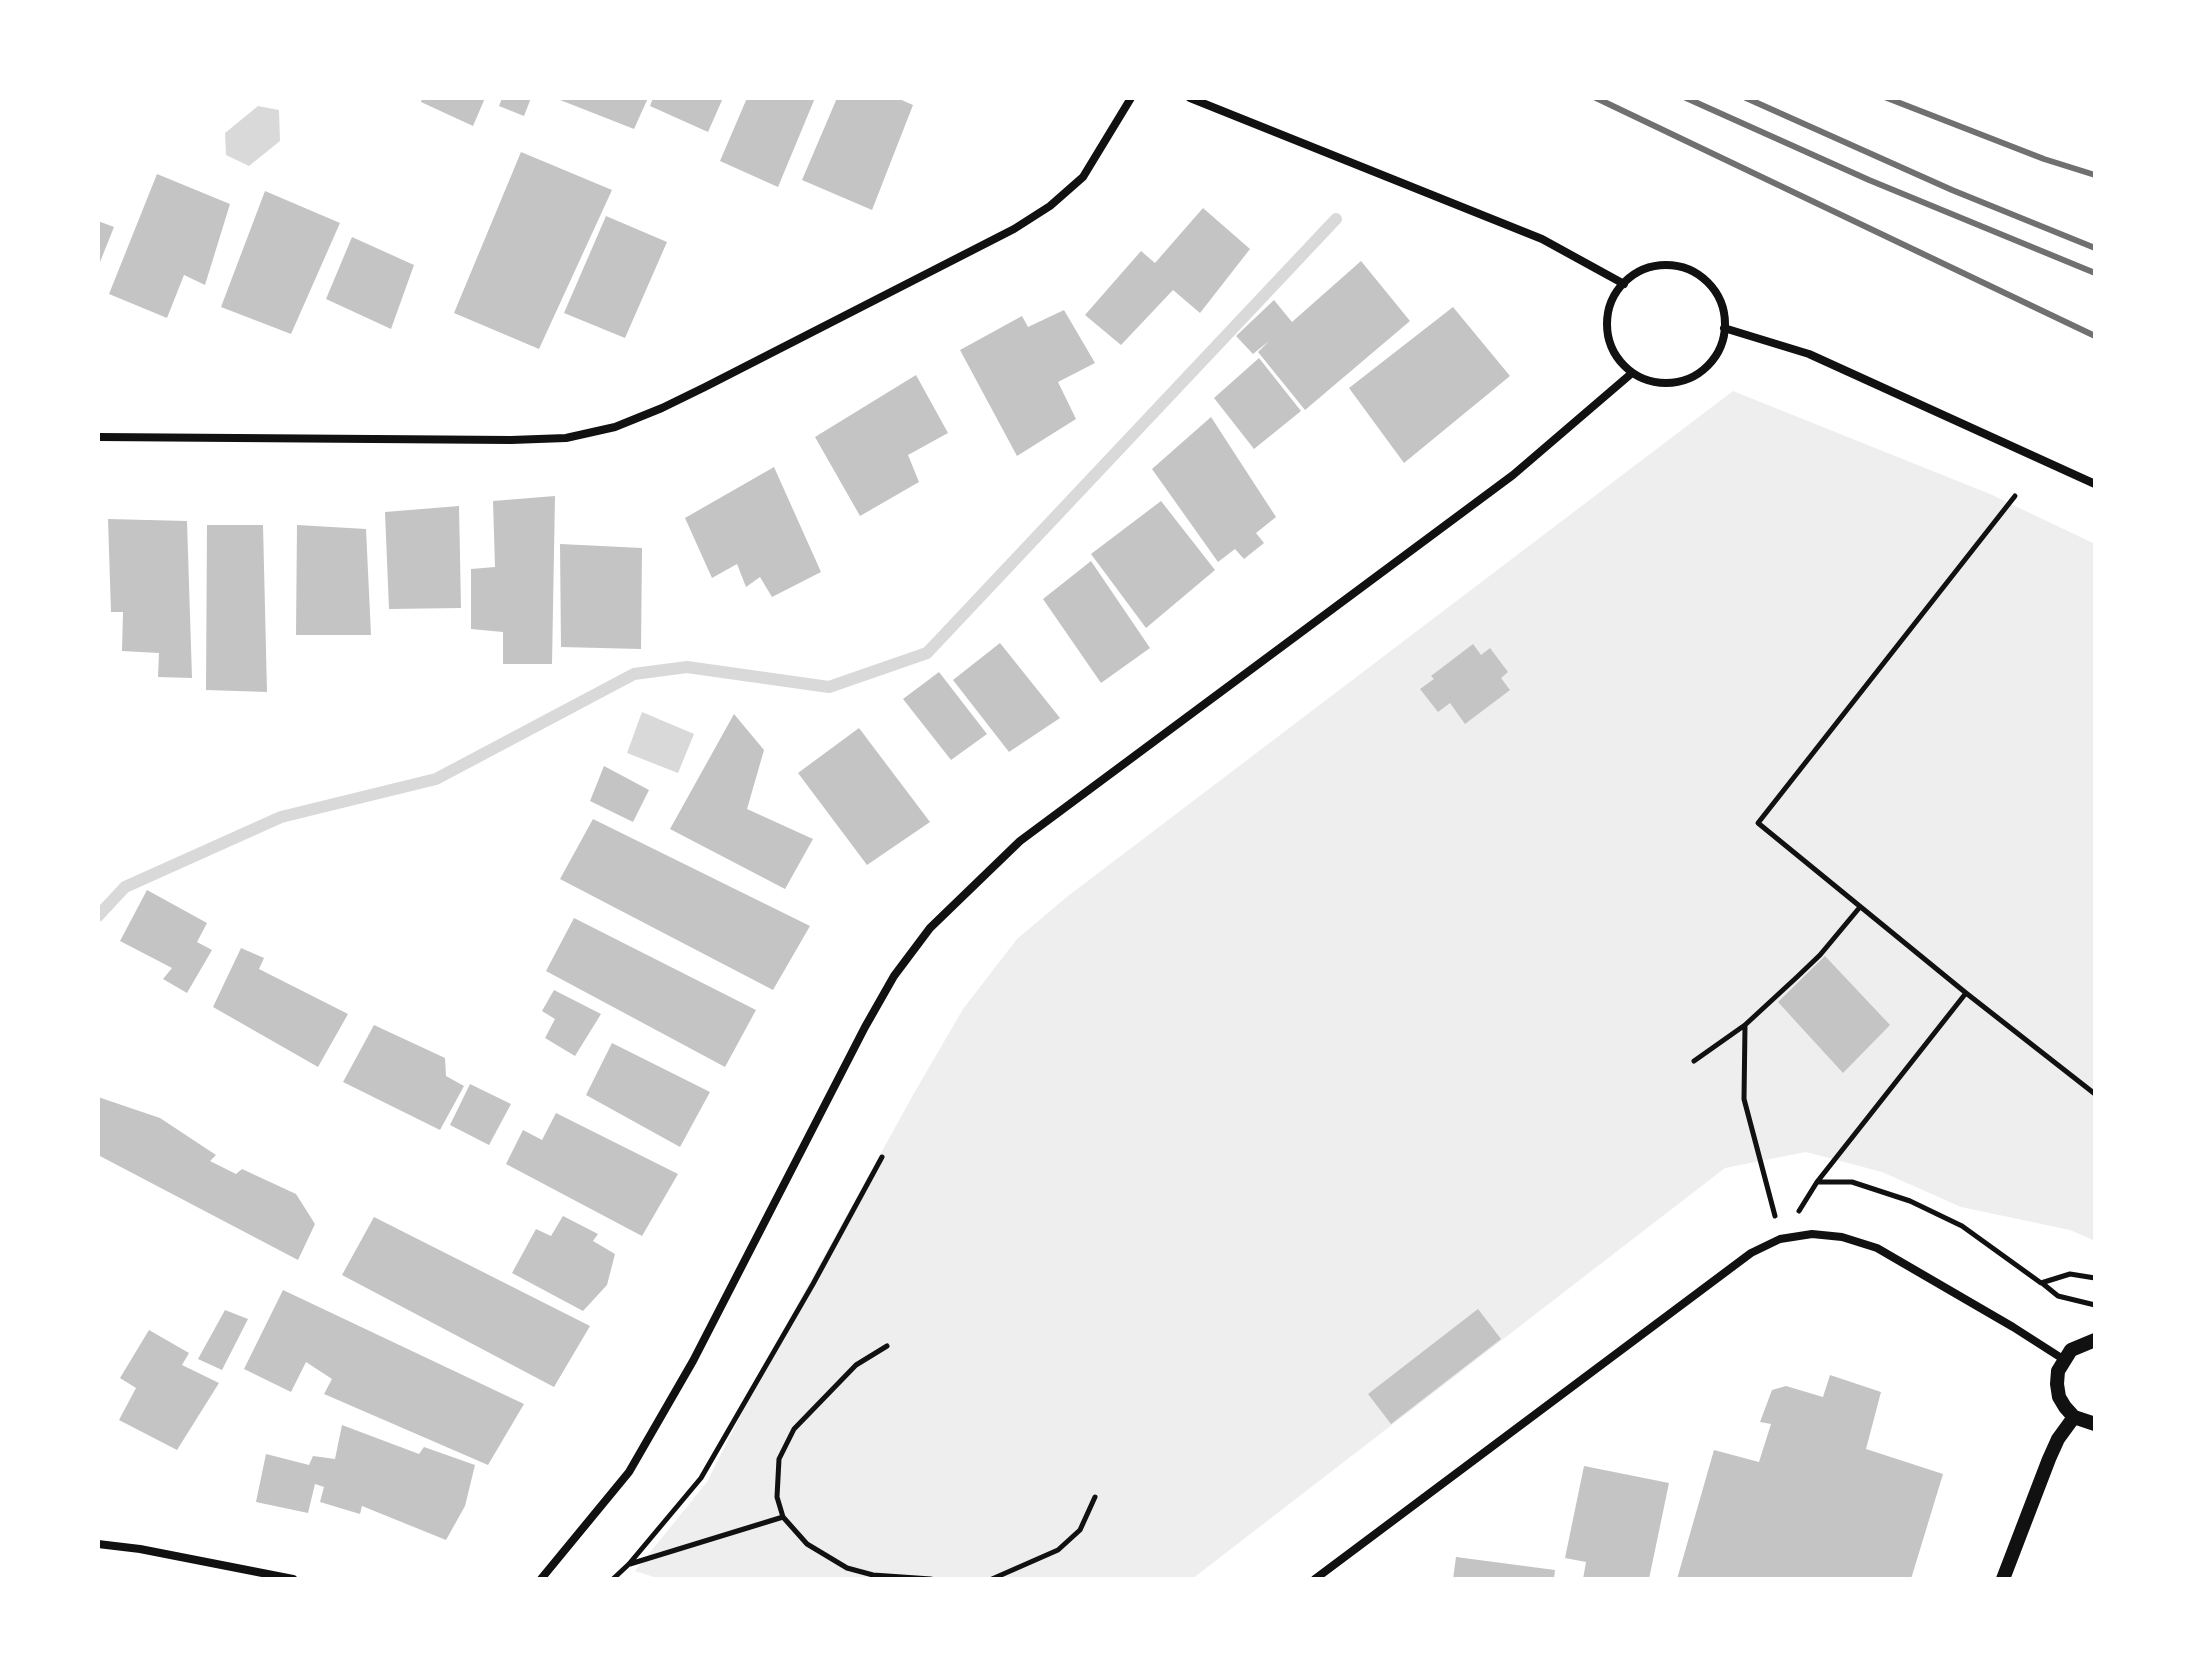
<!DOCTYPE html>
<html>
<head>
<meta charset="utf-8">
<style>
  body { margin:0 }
  #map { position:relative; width:2193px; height:1677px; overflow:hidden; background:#fff; font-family:"Open Sans",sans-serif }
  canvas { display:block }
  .frame { position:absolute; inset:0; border:100px solid #fff; pointer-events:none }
</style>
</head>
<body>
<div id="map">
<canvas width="2193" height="1677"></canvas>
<div class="frame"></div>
</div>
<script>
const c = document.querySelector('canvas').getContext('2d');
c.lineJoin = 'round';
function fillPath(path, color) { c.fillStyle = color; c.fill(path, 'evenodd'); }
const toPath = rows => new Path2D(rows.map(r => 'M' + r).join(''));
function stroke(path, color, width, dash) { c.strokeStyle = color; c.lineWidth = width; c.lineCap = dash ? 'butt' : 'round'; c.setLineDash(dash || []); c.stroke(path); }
fillPath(toPath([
  [1733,391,1990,494,2095,544,2095,1241,2070,1230,1961,1207,1882,1172,1806,1152,1725,1168,1192,1579,660,1579,635,1571,707,1482,785,1327,913,1095,963,1009,1017,939,1068,896]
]), '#eee');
fillPath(toPath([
  [258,106,279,110,280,141,249,166,226,155,225,133],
  [642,712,694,734,678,773,627,753]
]), '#d9d9d9');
stroke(toPath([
  [98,916,125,887,281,817,436,779,634,674,687,667,829,687,927,653,1336,219]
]), '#d9d9d9', 12);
fillPath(toPath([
  [422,98,485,98,473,126,421,102],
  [502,98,531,98,524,116,499,106],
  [555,98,648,98,634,129],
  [653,98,723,98,708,132,650,106],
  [747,98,815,98,778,187,720,161],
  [837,98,897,98,913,105,872,210,802,180],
  [521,152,612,190,539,349,454,313],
  [157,174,230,204,205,285,184,275,167,318,109,294],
  [265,191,340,223,291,334,221,307],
  [1203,208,1250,249,1200,313,1173,290,1121,345,1085,315,1141,251,1155,263],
  [606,216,667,242,625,338,564,313],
  [98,221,114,227,98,267],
  [352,237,414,265,391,329,326,299],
  [1361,261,1410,321,1305,410,1258,352,1269,341,1253,354,1236,336,1274,300,1292,322],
  [1453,307,1510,376,1404,463,1349,388],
  [1064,310,1095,363,1058,382,1076,419,1017,456,960,350,1022,316,1028,327],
  [1259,358,1301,411,1254,449,1214,398],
  [916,375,948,433,908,455,919,482,860,516,815,437],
  [1211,417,1276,517,1256,533,1264,543,1244,559,1235,549,1218,562,1152,469],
  [774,467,821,572,772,597,760,577,746,587,737,564,712,578,685,518],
  [555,496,552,664,503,664,503,632,471,629,471,569,495,567,493,501],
  [1161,501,1215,570,1146,628,1091,554],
  [459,506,461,608,389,609,385,512],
  [108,519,187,521,192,678,158,677,159,653,122,651,123,612,111,612],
  [207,525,263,525,267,692,206,690],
  [297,525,366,529,371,635,296,635],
  [560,544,642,548,641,649,561,647],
  [1091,561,1150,648,1101,683,1043,599],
  [1000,643,1060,718,1009,752,953,680],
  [1473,644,1481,655,1490,648,1508,672,1501,678,1510,690,1465,724,1450,703,1438,712,1420,689,1434,679,1431,676],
  [939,672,987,734,951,760,903,699],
  [734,714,764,750,747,809,813,839,785,889,670,829],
  [859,728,930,822,867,865,798,773],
  [604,766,649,790,633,822,590,801],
  [593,819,810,926,773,990,560,879],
  [147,890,207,923,197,942,212,950,187,993,163,979,172,968,120,941],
  [574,918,756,1010,725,1067,546,971],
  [241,948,264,958,259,969,348,1014,318,1067,213,1007],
  [1825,956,1890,1025,1843,1073,1778,1002],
  [554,990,601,1014,575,1056,545,1038,555,1019,542,1011],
  [374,1025,445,1058,446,1076,464,1086,440,1130,343,1082],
  [612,1043,710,1092,680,1147,586,1095],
  [470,1084,511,1104,489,1145,450,1125],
  [98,1097,160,1118,216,1155,210,1161,236,1174,242,1169,296,1194,315,1224,298,1260,98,1155],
  [556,1113,678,1174,642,1236,506,1164,523,1130,542,1140],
  [563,1216,598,1234,593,1241,615,1254,607,1285,583,1311,512,1273,536,1229,551,1236],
  [374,1217,590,1326,554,1387,342,1275],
  [283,1290,524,1404,488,1465,324,1394,332,1379,306,1362,291,1392,244,1369],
  [1478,1309,1501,1339,1391,1424,1368,1394],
  [225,1310,248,1319,222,1370,198,1359],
  [149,1330,189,1353,182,1365,219,1383,177,1450,119,1420,136,1388,120,1378],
  [1830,1375,1881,1392,1866,1449,1943,1474,1911,1579,1677,1579,1714,1450,1759,1462,1771,1424,1760,1422,1772,1390,1786,1386,1823,1397],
  [342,1425,419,1454,424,1447,475,1465,465,1506,446,1540,362,1506,360,1514,320,1502,324,1487,315,1484,308,1513,256,1502,266,1454,309,1465,313,1456,335,1459],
  [1584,1466,1669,1483,1649,1579,1583,1579,1586,1562,1565,1558],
  [1456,1557,1555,1570,1554,1579,1453,1579]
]), '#c4c4c4');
stroke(toPath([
  [2015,496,1758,823,1966,993,2095,1094],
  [1745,1026,1744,1099,1775,1216],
  [1694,1061,1745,1025,1797,977,1820,955,1860,907],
  [1817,1182,1852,1182,1910,1201,1962,1226,2041,1283,2070,1274,2095,1278],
  [1799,1211,1817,1182,1966,993],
  [2042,1283,2058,1296,2095,1305],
  [887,1346,856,1365,794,1429,779,1459,777,1497,783,1517,807,1544,847,1568,873,1575,931,1579],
  [630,1564,783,1517],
  [613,1579,629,1564,701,1478,813,1284,882,1157],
  [992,1579,1058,1550,1080,1530,1095,1497]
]), '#111', 5);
stroke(toPath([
  [1190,98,1542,239,1624,284],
  '1607 324a59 59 0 1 1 118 0a59 59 0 1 1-118 0Z',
  [1724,328,1809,354,2095,484],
  [98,437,511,440,566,438,615,427,662,408,705,387,1014,229,1050,206,1083,177,1131,98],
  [98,1544,140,1549,293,1579],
  [541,1579,629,1472,693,1361,865,1027,894,976,930,928,1020,841,1513,475,1632,373],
  [1315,1579,1751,1253,1780,1239,1812,1234,1842,1237,1877,1248,2013,1327,2063,1359]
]), '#111', 8);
stroke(toPath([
  [2095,1340,2071,1350,2058,1371,2057,1384,2059,1397,2065,1407,2074,1417,2095,1424],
  [2003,1579,2049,1459,2058,1439,2074,1417]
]), '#111', 14);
stroke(toPath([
  [1596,98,2095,336],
  [1686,98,1869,180,2095,273],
  [1746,98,1952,190,2095,248],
  [1887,98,2044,159,2095,175]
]), '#707070', 6);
</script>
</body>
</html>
